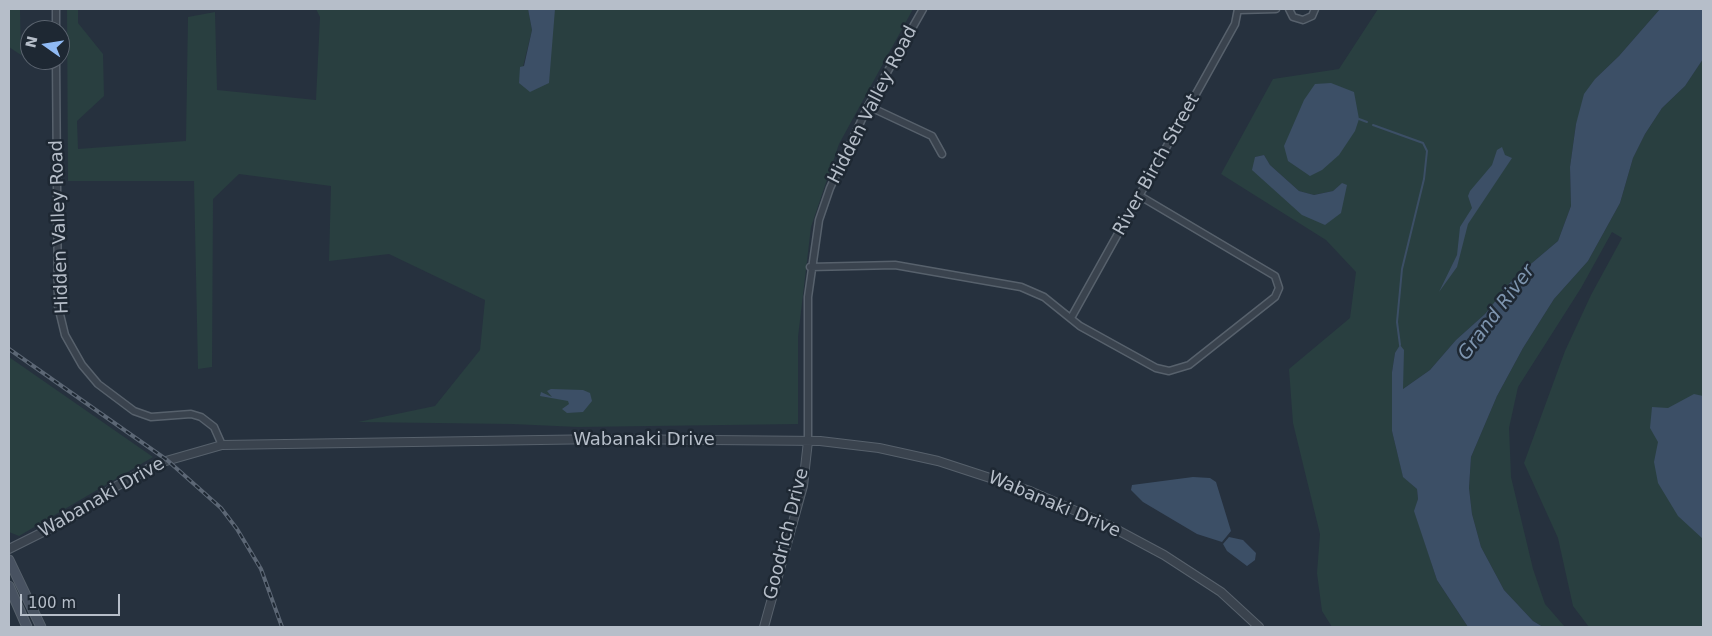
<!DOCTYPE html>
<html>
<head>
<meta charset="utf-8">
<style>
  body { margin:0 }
  #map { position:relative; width:1712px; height:636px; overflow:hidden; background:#26313e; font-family:"DejaVu Sans",sans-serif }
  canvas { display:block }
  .frame { position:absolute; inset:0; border:10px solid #b6bec9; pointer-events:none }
  .north { position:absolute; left:20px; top:20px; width:50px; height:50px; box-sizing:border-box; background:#1e2833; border:1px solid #5b646f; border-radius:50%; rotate:283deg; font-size:14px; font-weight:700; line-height:20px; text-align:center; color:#b6bec9 }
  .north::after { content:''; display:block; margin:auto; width:18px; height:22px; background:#90baf4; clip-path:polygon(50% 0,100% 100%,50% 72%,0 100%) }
  .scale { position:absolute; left:20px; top:594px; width:100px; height:22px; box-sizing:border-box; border:2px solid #b6bec9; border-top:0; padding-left:6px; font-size:15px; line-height:18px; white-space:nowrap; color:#b6bec9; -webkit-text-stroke:4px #1e2833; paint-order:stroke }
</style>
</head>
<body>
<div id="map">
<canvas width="1712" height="636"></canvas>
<div class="frame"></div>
<div class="north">N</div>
<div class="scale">100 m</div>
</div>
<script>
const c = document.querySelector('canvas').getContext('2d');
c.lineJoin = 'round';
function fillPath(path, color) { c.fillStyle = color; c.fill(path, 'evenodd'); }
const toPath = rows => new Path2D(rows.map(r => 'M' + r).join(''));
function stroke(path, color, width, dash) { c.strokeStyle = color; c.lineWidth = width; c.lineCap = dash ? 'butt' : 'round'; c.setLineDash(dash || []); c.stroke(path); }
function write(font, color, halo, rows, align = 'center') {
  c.font = font + ' "DejaVu Sans",sans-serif'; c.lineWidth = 5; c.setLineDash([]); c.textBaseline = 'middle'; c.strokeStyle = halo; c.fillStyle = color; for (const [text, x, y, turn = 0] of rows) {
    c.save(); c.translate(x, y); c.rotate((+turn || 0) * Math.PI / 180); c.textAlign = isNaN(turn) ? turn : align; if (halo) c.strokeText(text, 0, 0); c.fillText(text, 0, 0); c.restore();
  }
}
fillPath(toPath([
  [9,9,20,9,21,55,9,47],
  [67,9,78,9,78,23,103,54,104,96,77,121,78,149,186,141,188,17,215,12,217,90,316,100,320,17,316,9,528,9,532,30,519,83,555,9,913,9,839,144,811,227,798,337,798,424,578,427,512,424,358,422,435,406,480,350,485,300,389,254,329,261,331,186,239,174,213,199,212,367,198,369,194,181,68,181],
  [1378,9,1660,9,1619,56,1595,79,1576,124,1570,167,1571,206,1558,241,1513,279,1485,314,1456,340,1430,370,1403,389,1395,353,1392,372,1392,431,1403,476,1417,489,1418,499,1415,511,1437,580,1468,627,1332,627,1322,611,1317,573,1320,534,1293,423,1289,369,1350,318,1356,272,1326,240,1221,174,1273,79,1339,69],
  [1264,155,1270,165,1299,191,1314,195,1333,191,1342,183,1325,225,1255,157],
  [1703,59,1703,627,1589,627,1573,606,1558,538,1524,463,1565,351,1591,295,1622,238,1612,232,1581,288,1518,387,1509,428,1511,477,1533,569,1545,604,1565,627,1543,627,1533,621,1504,590,1481,547,1472,514,1469,488,1471,457,1497,396,1523,348,1554,299,1588,261,1620,203,1633,158,1645,134,1662,108,1685,86],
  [9,357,153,457,19,536,9,532]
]), '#293f40');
fillPath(toPath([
  [528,9,555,9,549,83,530,92,519,83,520,67,524,66,532,30],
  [1660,9,1703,9,1703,59,1685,86,1662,108,1645,134,1633,158,1620,203,1588,261,1554,299,1523,348,1497,396,1471,457,1469,488,1472,514,1481,547,1504,590,1533,621,1543,627,1468,627,1437,580,1414,511,1418,499,1417,489,1403,477,1392,431,1392,372,1395,353,1400,345,1404,350,1403,389,1430,370,1456,340,1485,314,1513,279,1558,241,1571,206,1570,167,1576,124,1584,94,1595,79,1619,56],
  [1331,83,1354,92,1359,119,1355,131,1339,155,1322,170,1310,176,1288,161,1284,146,1304,100,1315,84],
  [1502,147,1505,155,1512,158,1468,224,1457,267,1439,292,1457,255,1460,227,1472,208,1468,196,1470,191,1492,165,1497,150],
  [1264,155,1270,165,1299,191,1314,195,1333,191,1342,183,1347,185,1341,213,1325,225,1302,215,1252,170,1255,157],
  [551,389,583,390,590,393,592,401,583,412,567,413,562,409,569,404,568,401,540,396,541,392,552,397,547,391],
  [1694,394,1703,396,1703,539,1678,516,1658,483,1654,462,1658,442,1650,428,1652,407,1668,408],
  [1193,477,1210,478,1216,482,1231,531,1222,542,1197,534,1143,502,1131,490,1132,485],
  [1229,537,1243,540,1256,553,1255,560,1247,566,1227,551,1223,544]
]), '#3c4f66');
stroke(toPath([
  [1359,119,1367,122],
  [1373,125,1423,143,1427,151,1424,179,1402,269,1397,322,1400,345]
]), '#3c4f66', 2);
const minor = toPath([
  [56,9,56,30],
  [1289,9,1293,17,1303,20,1312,16,1315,9],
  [1239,10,1276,9],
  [56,60,58,306,65,335,82,365,98,384,134,411,151,417,191,414,201,417,214,427,222,445],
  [868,106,932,136,942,154],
  [810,267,895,265,1021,287,1044,297,1080,326,1156,368,1169,371,1189,365,1275,297,1279,288,1275,276,1140,196],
  [1071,318,1235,24,1238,9],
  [808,441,808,297,819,220,830,188,868,106,923,9]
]);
const tertiary = toPath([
  [9,549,69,519,113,488,159,463,222,445,604,439,820,441,879,448,938,461,1030,491,1108,525,1164,555,1221,592,1259,627],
  [764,627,803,486,808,441]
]);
const secondary = toPath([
  [9,560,41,627],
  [9,586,27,627]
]);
stroke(minor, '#57616c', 9);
stroke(tertiary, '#57616c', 10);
stroke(secondary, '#57616c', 11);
stroke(minor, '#3a434e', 6);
stroke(tertiary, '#3a434e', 8);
stroke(secondary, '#485261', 9);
const rail = toPath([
  [9,349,167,460,221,508,237,529,261,569,282,627]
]);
stroke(rail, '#5c6775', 4);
stroke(rail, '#1e2833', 2, [5.5]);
write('18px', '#b6bec9', '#1e2833', [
  ["Hidden Valley Road",873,105,-63],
  ["River Birch Street",1157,165,-61],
  ["Hidden Valley Road",60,227,-92],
  ["Wabanaki Drive",644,440],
  ["Wabanaki Drive",102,498,-30],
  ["Wabanaki Drive",1054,505,23],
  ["Goodrich Drive",787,534,-76]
]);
write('italic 19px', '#7e95af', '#1e2833', [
  ["Grand River",1497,313,-53]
]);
</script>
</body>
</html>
